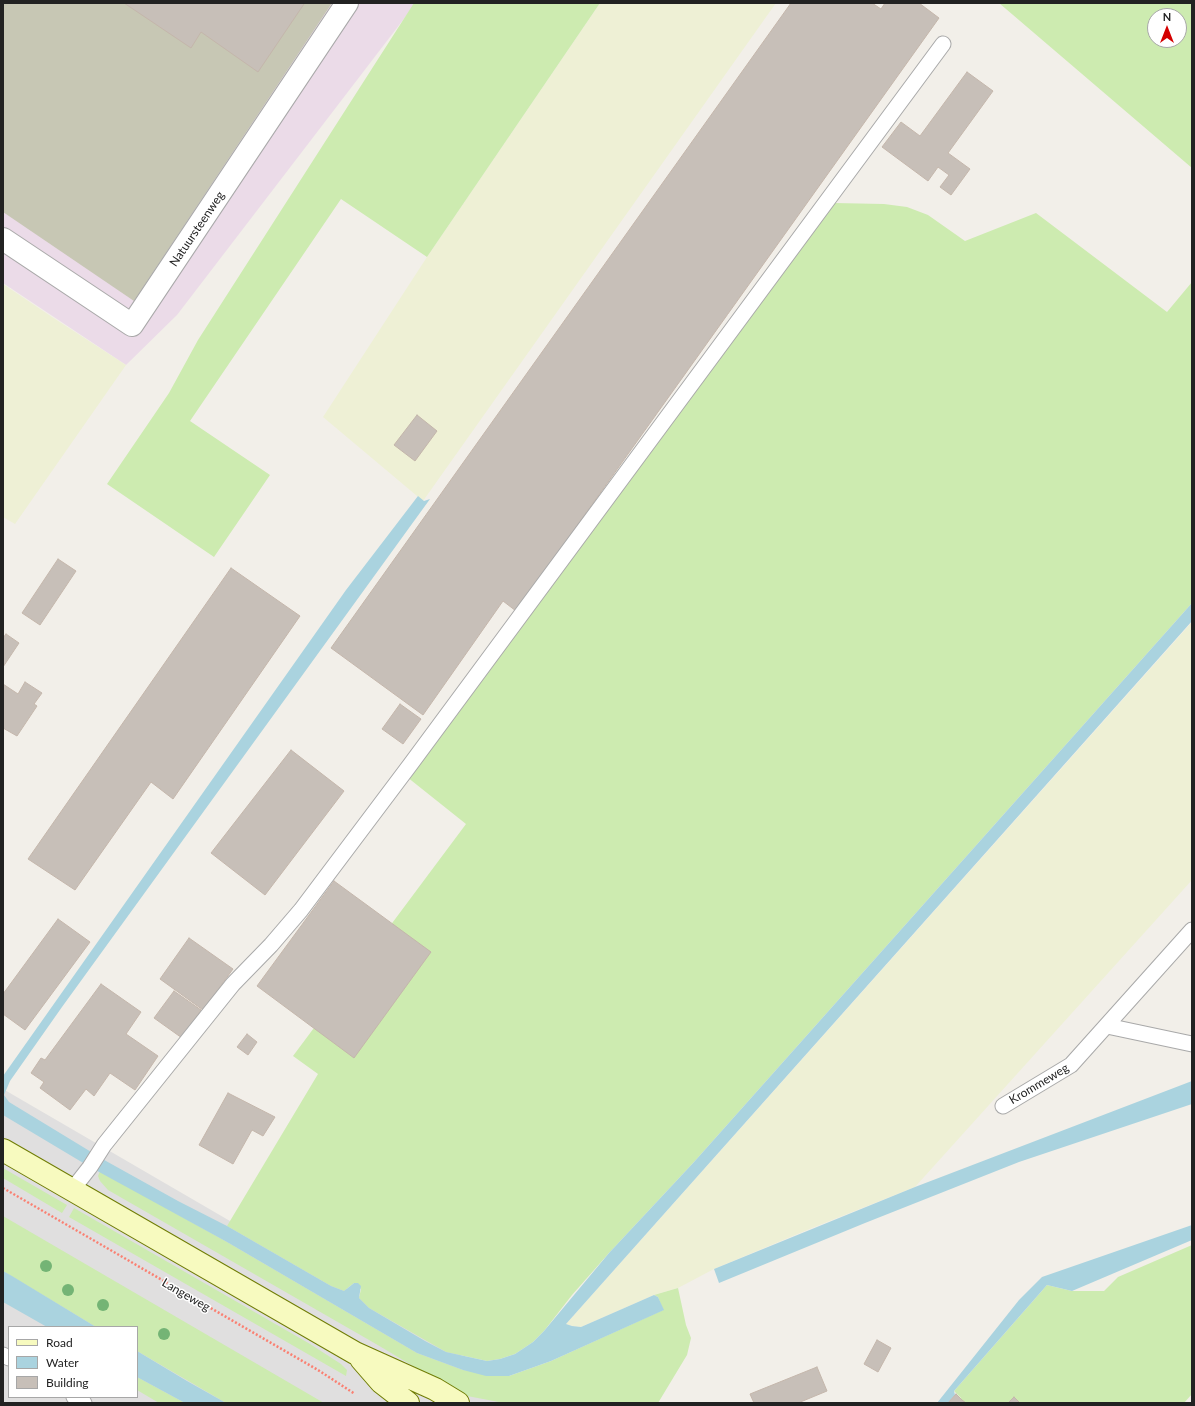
<!DOCTYPE html>
<html>
<head>
<meta charset="utf-8">
<style>
  body { margin:0 }
  #map { position:relative; width:1195px; height:1406px; overflow:hidden; background:#f2efe9; font-family:Lato,sans-serif }
  canvas { display:block }
  .frame { position:absolute; inset:0; border:4px solid #222; pointer-events:none }
  .legend { position:absolute; left:8px; top:1326px; width:130px; height:72px; box-sizing:border-box; background:#fff; border:1px solid #a7a7a7; margin:0; padding:5px 7px; list-style:none; font-size:12px; color:#222 }
  .legend li { display:flex; align-items:center; gap:8px; height:20px }
  .legend b { width:20px; border:1px solid #a7a7a7 }
  .north { position:absolute; left:1147px; top:8px; width:40px; height:40px; box-sizing:border-box; background:#fff; border:1px solid #a7a7a7; border-radius:50%; rotate:0deg; font-size:11px; font-weight:700; line-height:16px; text-align:center; color:#222 }
  .north::after { content:''; display:block; margin:auto; width:14px; height:18px; background:#d40000; clip-path:polygon(50% 0,100% 100%,50% 72%,0 100%) }
</style>
</head>
<body>
<div id="map">
<canvas width="1195" height="1406"></canvas>
<div class="frame"></div>
<ul class="legend">
<li><b style="height:5px;background:#f7fabf"></b>Road</li>
<li><b style="height:11px;background:#aad3df"></b>Water</li>
<li><b style="height:11px;background:#c7bfb8"></b>Building</li>
</ul>
<div class="north">N</div>
</div>
<script>
const c = document.querySelector('canvas').getContext('2d');
c.lineJoin = 'round';
function fillPath(path, color) { c.fillStyle = color; c.fill(path, 'evenodd'); }
const toPath = rows => new Path2D(rows.map(r => 'M' + r).join(''));
function stroke(path, color, width, dash) { c.strokeStyle = color; c.lineWidth = width; c.lineCap = dash ? 'butt' : 'round'; c.setLineDash(dash || []); c.stroke(path); }
function write(font, color, halo, rows, align = 'center') {
  c.font = font + ' Lato,sans-serif'; c.lineWidth = 3; c.setLineDash([]); c.textBaseline = 'middle'; c.strokeStyle = halo; c.fillStyle = color; for (const [text, x, y, turn = 0] of rows) {
    c.save(); c.translate(x, y); c.rotate((+turn || 0) * Math.PI / 180); c.textAlign = isNaN(turn) ? turn : align; if (halo) c.strokeText(text, 0, 0); c.fillText(text, 0, 0); c.restore();
  }
}
fillPath(toPath([
  [3,1089,543,1403,3,1403],
  [9,1327,137,1327,137,1397,9,1397]
]), '#e0dfdf');
fillPath(toPath([
  [3,3,416,3,177,315,126,365,3,283]
]), '#ebdbe8');
fillPath(toPath([
  [3,3,332,3,134,301,3,212]
]), '#c7c7b4');
fillPath(toPath([
  [600,3,776,3,423,501,323,417,427,257],
  [3,284,52,317,126,365,15,524,3,517],
  [1192,622,1192,880,915,1187,812,1228,714,1269,678,1288,654,1295,581,1327,572,1326,566,1324]
]), '#eef0d5');
fillPath(toPath([
  [414,3,600,3,427,257,341,199,190,421,270,475,214,557,107,484,169,393,198,340],
  [999,3,1192,3,1192,168],
  [1155,16,1179,16,1179,40,1155,40],
  [834,203,884,204,907,207,928,215,965,241,1036,213,1167,312,1192,282,1192,603,694,1162,609,1253,572,1295,544,1331,533,1342,515,1354,500,1359,487,1361,446,1352,369,1308,359,1298,361,1289,354,1283,344,1291,331,1286,227,1226,318,1074,293,1056,466,824,407,777],
  [3,1168,67,1205,62,1213,3,1178],
  [100,1171,227,1242,417,1353,463,1370,509,1376,551,1361,663,1310,658,1297,654,1295,678,1288,686,1325,691,1338,687,1355,658,1403,504,1403,462,1395,376,1344,108,1190,100,1181,98,1176],
  [74,1208,310,1344,341,1364,347,1370,346,1376,69,1217],
  [3,1216,324,1403,226,1403,137,1351,137,1327,96,1327,3,1271],
  [1192,1245,1192,1394,1184,1403,956,1403,961,1398,954,1391,1047,1285,1072,1291,1104,1291,1118,1277],
  [137,1377,185,1403,159,1403,137,1390]
]), '#cdebb0');
fillPath(toPath([
  [418,496,424,501,430,499,62,1007,10,1081,4,1095,9,1102,106,1161,178,1201,227,1226,331,1286,344,1291,354,1283,358,1283,361,1286,359,1298,369,1308,425,1341,446,1352,487,1361,500,1359,515,1354,533,1342,544,1331,609,1253,694,1162,1192,603,1192,621,566,1324,572,1326,581,1327,654,1295,658,1297,664,1310,551,1361,509,1376,486,1376,463,1370,417,1353,227,1242,90,1167,3,1115,3,1076,346,590],
  [1192,1081,1192,1104,1019,1162,865,1223,719,1283,714,1269,915,1187],
  [1192,1225,1192,1240,1072,1291,1047,1285,954,1391,955,1395,948,1403,937,1403,1019,1300,1042,1277],
  [3,1271,12,1276,96,1327,47,1327,3,1302],
  [137,1351,187,1381,226,1403,185,1403,137,1377]
]), '#aad3df');
const building = toPath([
  [124,3,302,3,304,4,258,72,201,32,191,48,124,3],
  [791,3,872,3,881,9,885,3,919,3,939,18,516,611,503,601,423,715,331,648,791,3],
  [967,72,993,91,948,153,970,169,951,195,940,187,949,175,938,167,928,181,882,147,901,122,920,136,967,72],
  [417,415,437,431,415,461,394,445,417,415],
  [58,559,76,571,40,625,22,613,58,559],
  [231,568,300,616,173,799,151,782,75,890,28,859,231,568],
  [6,634,19,643,3,667,3,638,6,634],
  [25,682,42,693,34,704,37,706,17,736,3,728,3,684,18,694,25,682],
  [400,704,421,719,403,744,382,729,400,704],
  [291,750,344,791,265,895,211,853,291,750],
  [334,881,431,952,354,1058,257,986,334,881],
  [58,919,90,942,25,1030,3,1014,3,994,58,919],
  [189,938,233,969,203,1010,160,979,189,938],
  [101,984,141,1012,126,1034,158,1056,135,1090,110,1073,94,1096,86,1089,70,1110,40,1088,44,1082,31,1073,41,1058,45,1060,101,984],
  [174,991,201,1010,182,1038,154,1018,174,991],
  [247,1034,257,1042,248,1055,237,1047,247,1034],
  [228,1093,275,1117,263,1136,252,1130,233,1164,199,1145,228,1093],
  [877,1340,891,1348,878,1372,864,1364,877,1340],
  [817,1367,827,1391,798,1403,754,1403,750,1394,817,1367],
  [956,1394,962,1400,966,1403,948,1403,956,1394],
  [1014,1397,1020,1403,1008,1403,1014,1397]
]);
fillPath(building, '#c7bfb8');
stroke(building, '#c4b6ab', 1);
const lane = toPath([
  [1107,1026,1192,1044],
  [1003,1106,1071,1065,1192,930],
  [72,1190,90,1167,104,1145,233,984,271,945,301,910,410,765,943,44],
  [3,1355,9,1358],
  [74,1397,84,1403]
]);
const street = toPath([
  [3,239,132,325,347,3]
]);
const secondary = toPath([
  [3,1150,355,1353,435,1389,458,1403],
  [361,1359,381,1382,408,1403]
]);
stroke(lane, '#a9a9a9', 17);
stroke(street, '#a9a9a9', 24);
stroke(secondary, '#707d05', 24);
stroke(toPath([
  [3,1188,318,1370,355,1394]
]), '#fa8072', 2.5, [2, 2]);
stroke(lane, '#fff', 15);
stroke(street, '#fff', 22);
stroke(secondary, '#f7fabf', 22);
c.fillStyle = '#74b475';
for (const [x, y] of [
  [46,1266],
  [68,1290],
  [103,1305],
  [164,1334]
]) { c.beginPath(); c.arc(x, y, 6, 0, 2 * Math.PI); c.fill(); }
write('12px', '#222', '#fff', [
  ["Natuursteenweg",197,229,-56],
  ["Krommeweg",1039,1084,-31],
  ["Langeweg",186,1295,30]
]);
</script>
</body>
</html>
